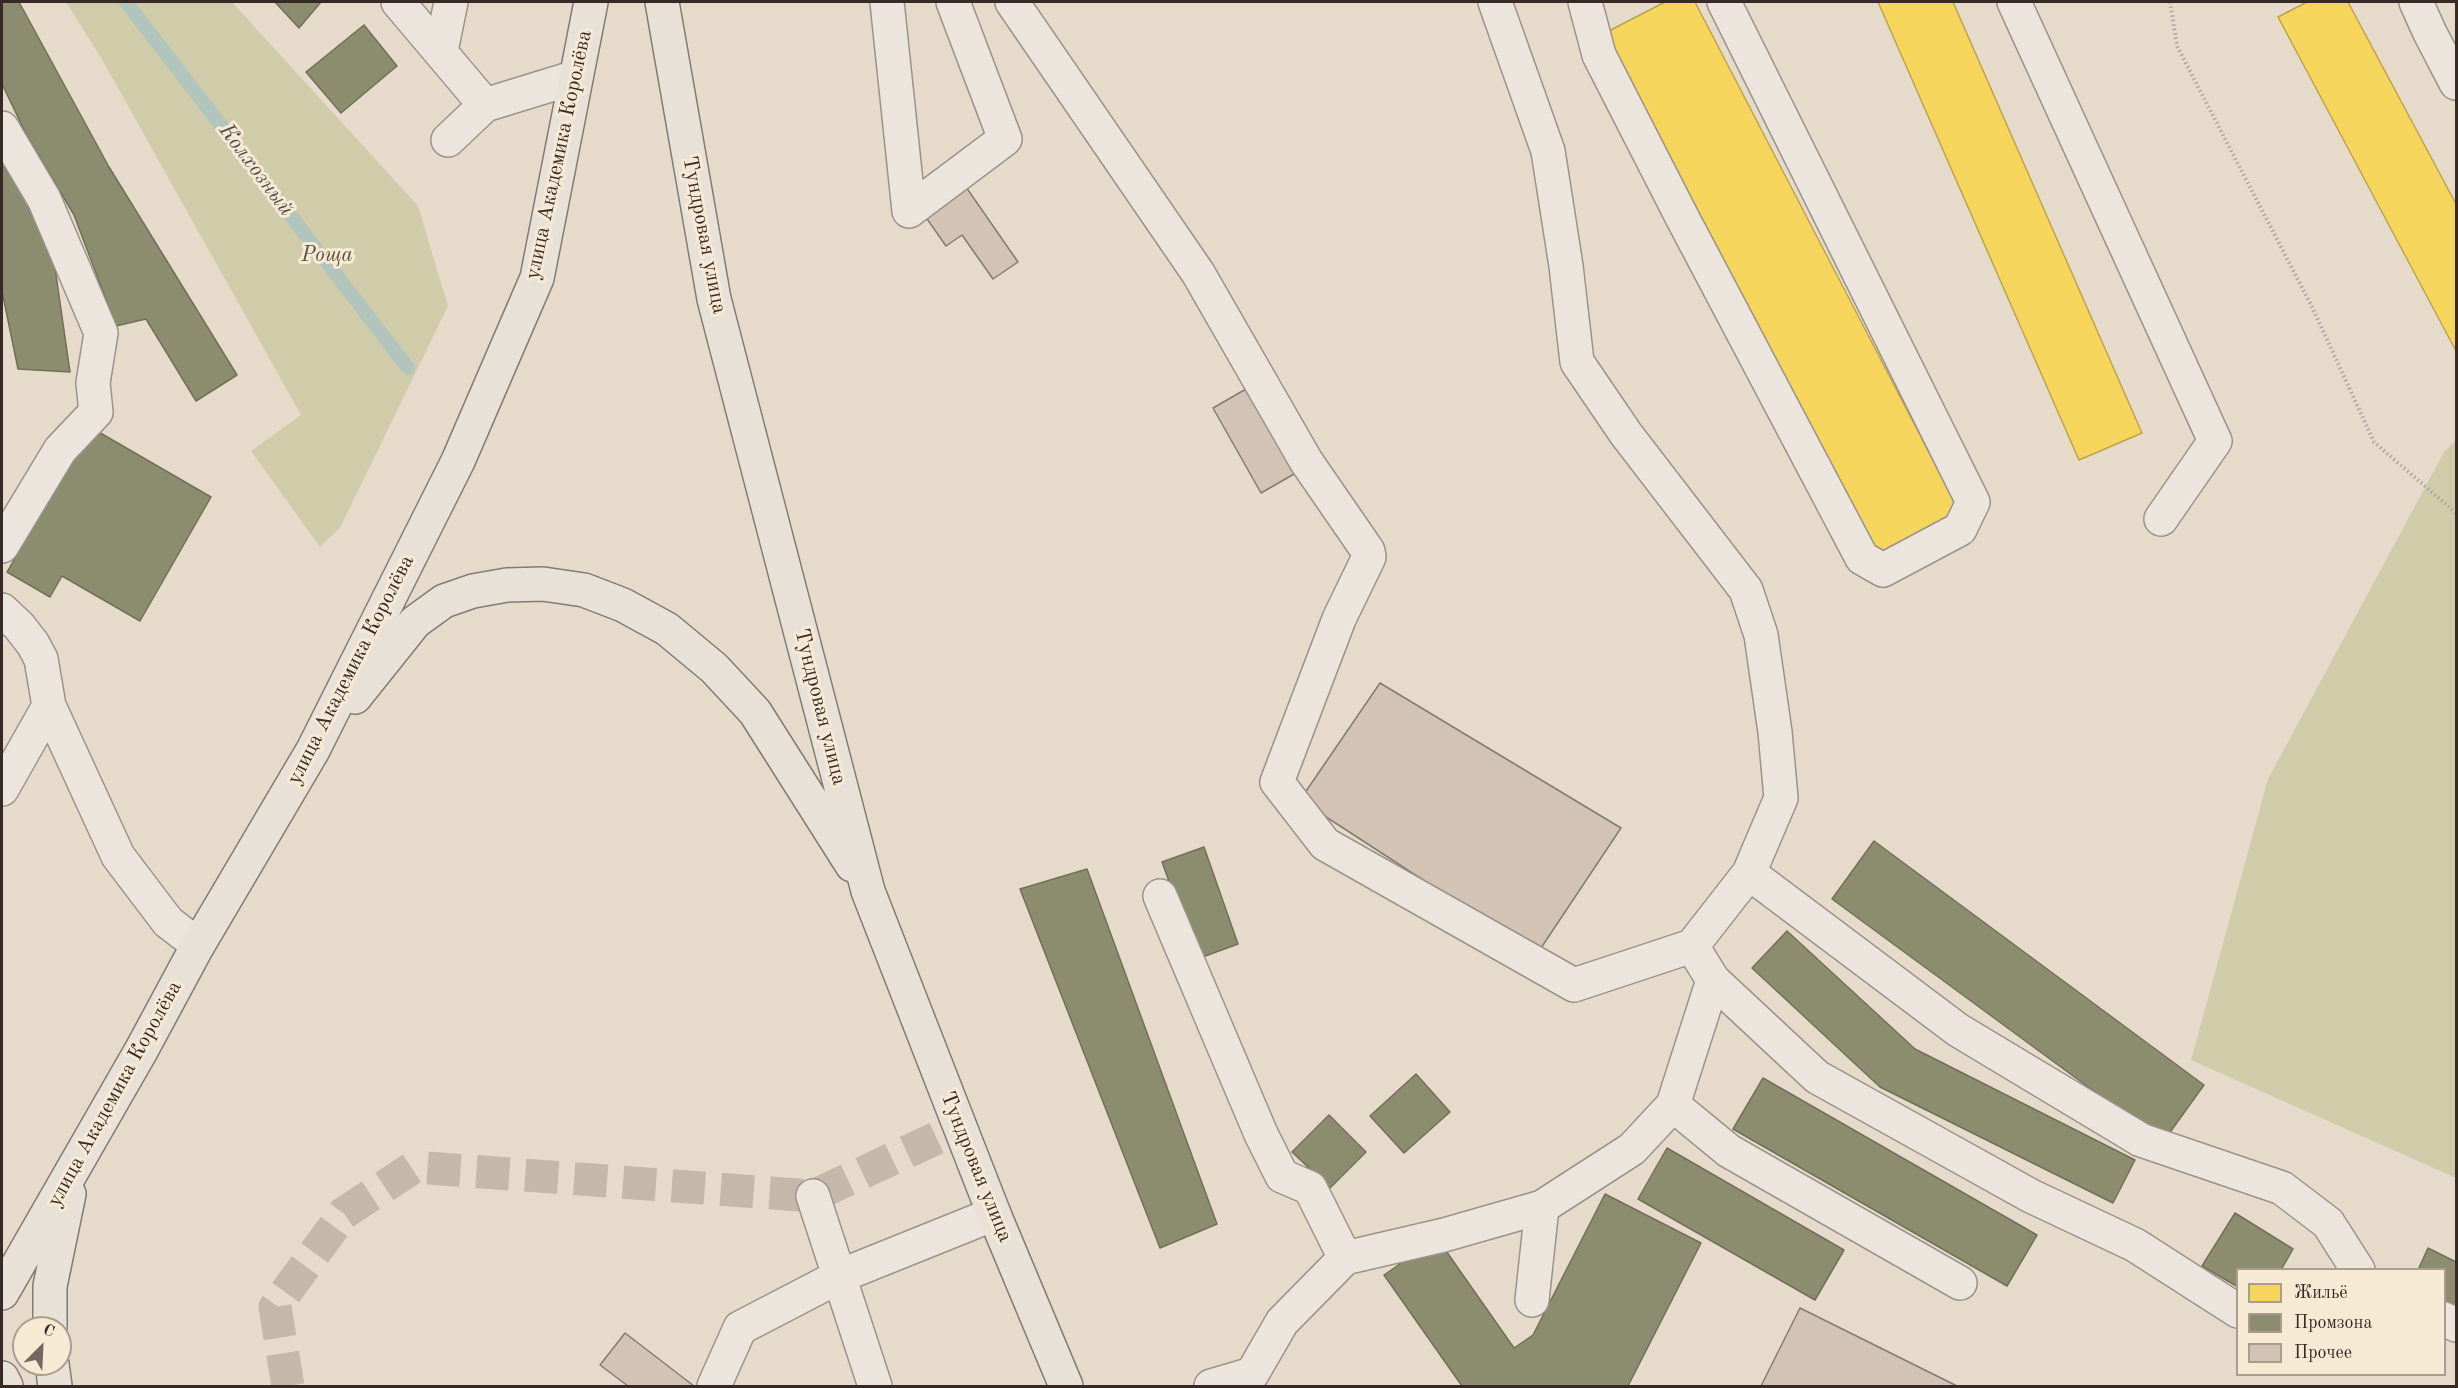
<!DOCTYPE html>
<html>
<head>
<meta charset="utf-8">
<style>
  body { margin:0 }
  #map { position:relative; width:2458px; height:1388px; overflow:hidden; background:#e6dbcb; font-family:"Old Standard TT",serif }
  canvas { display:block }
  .frame { position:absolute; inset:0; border:3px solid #372a26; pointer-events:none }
  .legend { position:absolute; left:2236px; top:1268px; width:210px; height:108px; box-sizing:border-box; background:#f7ead5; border:2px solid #aa9d8f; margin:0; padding:8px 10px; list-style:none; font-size:18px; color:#372a26 }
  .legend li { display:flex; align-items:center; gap:12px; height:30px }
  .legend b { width:30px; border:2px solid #aa9d8f }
  .north { position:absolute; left:12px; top:1316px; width:60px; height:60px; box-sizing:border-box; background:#f7ead5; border:2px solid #aa9d8f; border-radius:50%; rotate:24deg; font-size:16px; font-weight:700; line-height:24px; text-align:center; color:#372a26 }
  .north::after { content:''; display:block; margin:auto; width:21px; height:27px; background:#746860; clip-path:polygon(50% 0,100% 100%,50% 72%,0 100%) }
</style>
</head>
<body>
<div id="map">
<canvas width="2458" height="1388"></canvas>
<div class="frame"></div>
<ul class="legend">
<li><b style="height:16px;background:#f6d55c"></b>Жильё</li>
<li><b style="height:16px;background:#8c8c6e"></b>Промзона</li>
<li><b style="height:16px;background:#d2c3b5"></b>Прочее</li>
</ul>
<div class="north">С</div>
</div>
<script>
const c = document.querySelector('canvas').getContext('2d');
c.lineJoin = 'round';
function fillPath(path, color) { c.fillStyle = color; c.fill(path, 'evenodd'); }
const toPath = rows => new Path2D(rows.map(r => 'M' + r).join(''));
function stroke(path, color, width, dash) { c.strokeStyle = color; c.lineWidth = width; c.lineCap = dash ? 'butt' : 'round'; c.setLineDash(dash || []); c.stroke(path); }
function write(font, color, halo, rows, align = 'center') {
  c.font = font + ' "Old Standard TT",serif'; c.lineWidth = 6; c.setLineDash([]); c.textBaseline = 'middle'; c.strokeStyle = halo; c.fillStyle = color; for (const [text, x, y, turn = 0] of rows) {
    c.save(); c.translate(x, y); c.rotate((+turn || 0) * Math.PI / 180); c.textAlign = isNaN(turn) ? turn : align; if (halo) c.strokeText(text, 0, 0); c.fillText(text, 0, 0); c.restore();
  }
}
fillPath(toPath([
  [66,2,232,2,418,206,448,306,340,528,320,547,251,451,301,415,100,56],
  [2456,440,2456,1178,2191,1060,2268,779,2444,452]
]), '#d0ccaa');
const homes = toPath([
  [1665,2,1695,2,1960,512,1873,557,1601,35,1665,2],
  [1878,2,1953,2,2142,433,2079,460,1878,2],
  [2307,2,2348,2,2456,204,2456,351,2278,17,2307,2]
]);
fillPath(homes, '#f6d55c');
stroke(homes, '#bda24c', 1.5);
const industry = toPath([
  [2,2,19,2,109,167,237,375,196,401,146,319,116,326,74,215,26,134,2,84,2,2],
  [275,2,321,2,299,28,275,2],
  [364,25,397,66,341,113,306,72,364,25],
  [2,154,37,212,53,254,70,372,18,369,2,291,2,154],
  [90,427,211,497,140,621,62,576,50,597,7,572,90,427],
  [1874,841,2204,1085,2163,1142,1832,899,1874,841],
  [1204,847,1238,944,1197,959,1162,862,1204,847],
  [1087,869,1217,1224,1160,1248,1020,889,1087,869],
  [1787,931,1915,1049,2135,1160,2113,1203,1880,1087,1752,968,1787,931],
  [1416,1074,1450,1112,1404,1153,1370,1116,1416,1074],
  [1763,1078,2037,1235,2007,1286,1733,1129,1763,1078],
  [1329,1115,1366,1152,1330,1188,1292,1152,1329,1115],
  [1667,1148,1844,1250,1815,1300,1638,1199,1667,1148],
  [1605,1194,1701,1243,1628,1386,1462,1386,1384,1275,1437,1238,1514,1348,1533,1335,1605,1194],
  [2235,1213,2293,1249,2281,1270,2238,1270,2238,1287,2202,1266,2235,1213],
  [2428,1248,2456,1262,2456,1312,2444,1306,2444,1270,2418,1270,2428,1248]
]);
fillPath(industry, '#8c8c6e');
stroke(industry, '#726f58', 1.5);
stroke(toPath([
  [126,2,408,368]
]), '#b2c5bc', 14);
const building = toPath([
  [966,187,1018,262,993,279,962,235,946,246,925,216,966,187],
  [1253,385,1301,470,1261,493,1213,408,1253,385],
  [1380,683,1621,828,1537,954,1300,800,1380,683],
  [1800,1308,1957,1386,1761,1386,1800,1308],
  [625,1333,694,1386,628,1386,600,1365,625,1333]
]);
fillPath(building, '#d2c3b5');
stroke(building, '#827b74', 1.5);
stroke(toPath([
  [288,1386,275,1307,344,1213,414,1167,813,1196,960,1127]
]), '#c3b8aa', 33, [33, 16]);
const minor = toPath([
  [398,2,485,105,576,77],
  [887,2,909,211,1005,139,953,2],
  [1012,2,1198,273,1306,461,1368,551,1369,557,1339,619,1277,782,1325,844,1574,985,1692,946,1713,980,1817,1077,2031,1196,2135,1245,2238,1311],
  [1495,2,1548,151,1566,266,1577,362,1626,434,1746,590,1761,635,1775,732,1781,798,1749,873,1692,946],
  [1585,2,1599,55,1683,219,1862,558,1883,570,1960,529,1973,502,1724,2],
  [2014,2,2215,441,2161,519],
  [2416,2,2430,33,2456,83],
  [441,51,451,2],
  [2,128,44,199,101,333,93,383,96,412,60,450,2,546],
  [448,140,485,105],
  [2,610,19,626,33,644,41,659,49,706,118,856,168,922,198,945],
  [2,789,49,706],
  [1749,873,1958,1030,2141,1140,2282,1188,2328,1223,2358,1270],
  [1160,896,1261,1134,1282,1176,1310,1188,1345,1258],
  [1673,1105,1729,1151,1960,1283],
  [813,1196,875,1386],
  [1532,1300,1542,1207],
  [2444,1319,2456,1325],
  [714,1386,740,1328,840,1276,994,1214],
  [1211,1386,1252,1374,1282,1322,1345,1258,1444,1235,1542,1207,1632,1149,1673,1105,1713,980]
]);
const major = toPath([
  [662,2,714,299,868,891,994,1214,1066,1386],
  [355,697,415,622,444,601,473,591,507,585,543,584,584,590,623,605,667,629,714,668,755,712,852,865],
  [2,1293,142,1049,198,945,313,750,458,461,537,278,591,2],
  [50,1328,50,1286,69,1194],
  [52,1364,55,1386],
  [2,1378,6,1386]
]);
stroke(minor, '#9b938a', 36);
stroke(major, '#827b74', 36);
stroke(toPath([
  [2170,2,2177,46,2313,309,2374,442,2456,513]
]), '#aba6a0', 4, [1.5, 3]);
stroke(minor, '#ebe5dd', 33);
stroke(major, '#e8e1d7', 33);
write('21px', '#372a26', '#f7ead5', [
  ["улица Академика Королёва",559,155,-78],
  ["Тундровая улица",704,235,79],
  ["улица Академика Королёва",351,670,-63],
  ["Тундровая улица",820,707,76],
  ["улица Академика Королёва",115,1094,-61],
  ["Тундровая улица",976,1167,68]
]);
write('italic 21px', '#595040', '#f7ead5', [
  ["Роща",327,255]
]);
write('italic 22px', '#504e4a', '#f7ead5', [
  ["Колхозный",256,170,53]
]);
</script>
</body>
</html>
